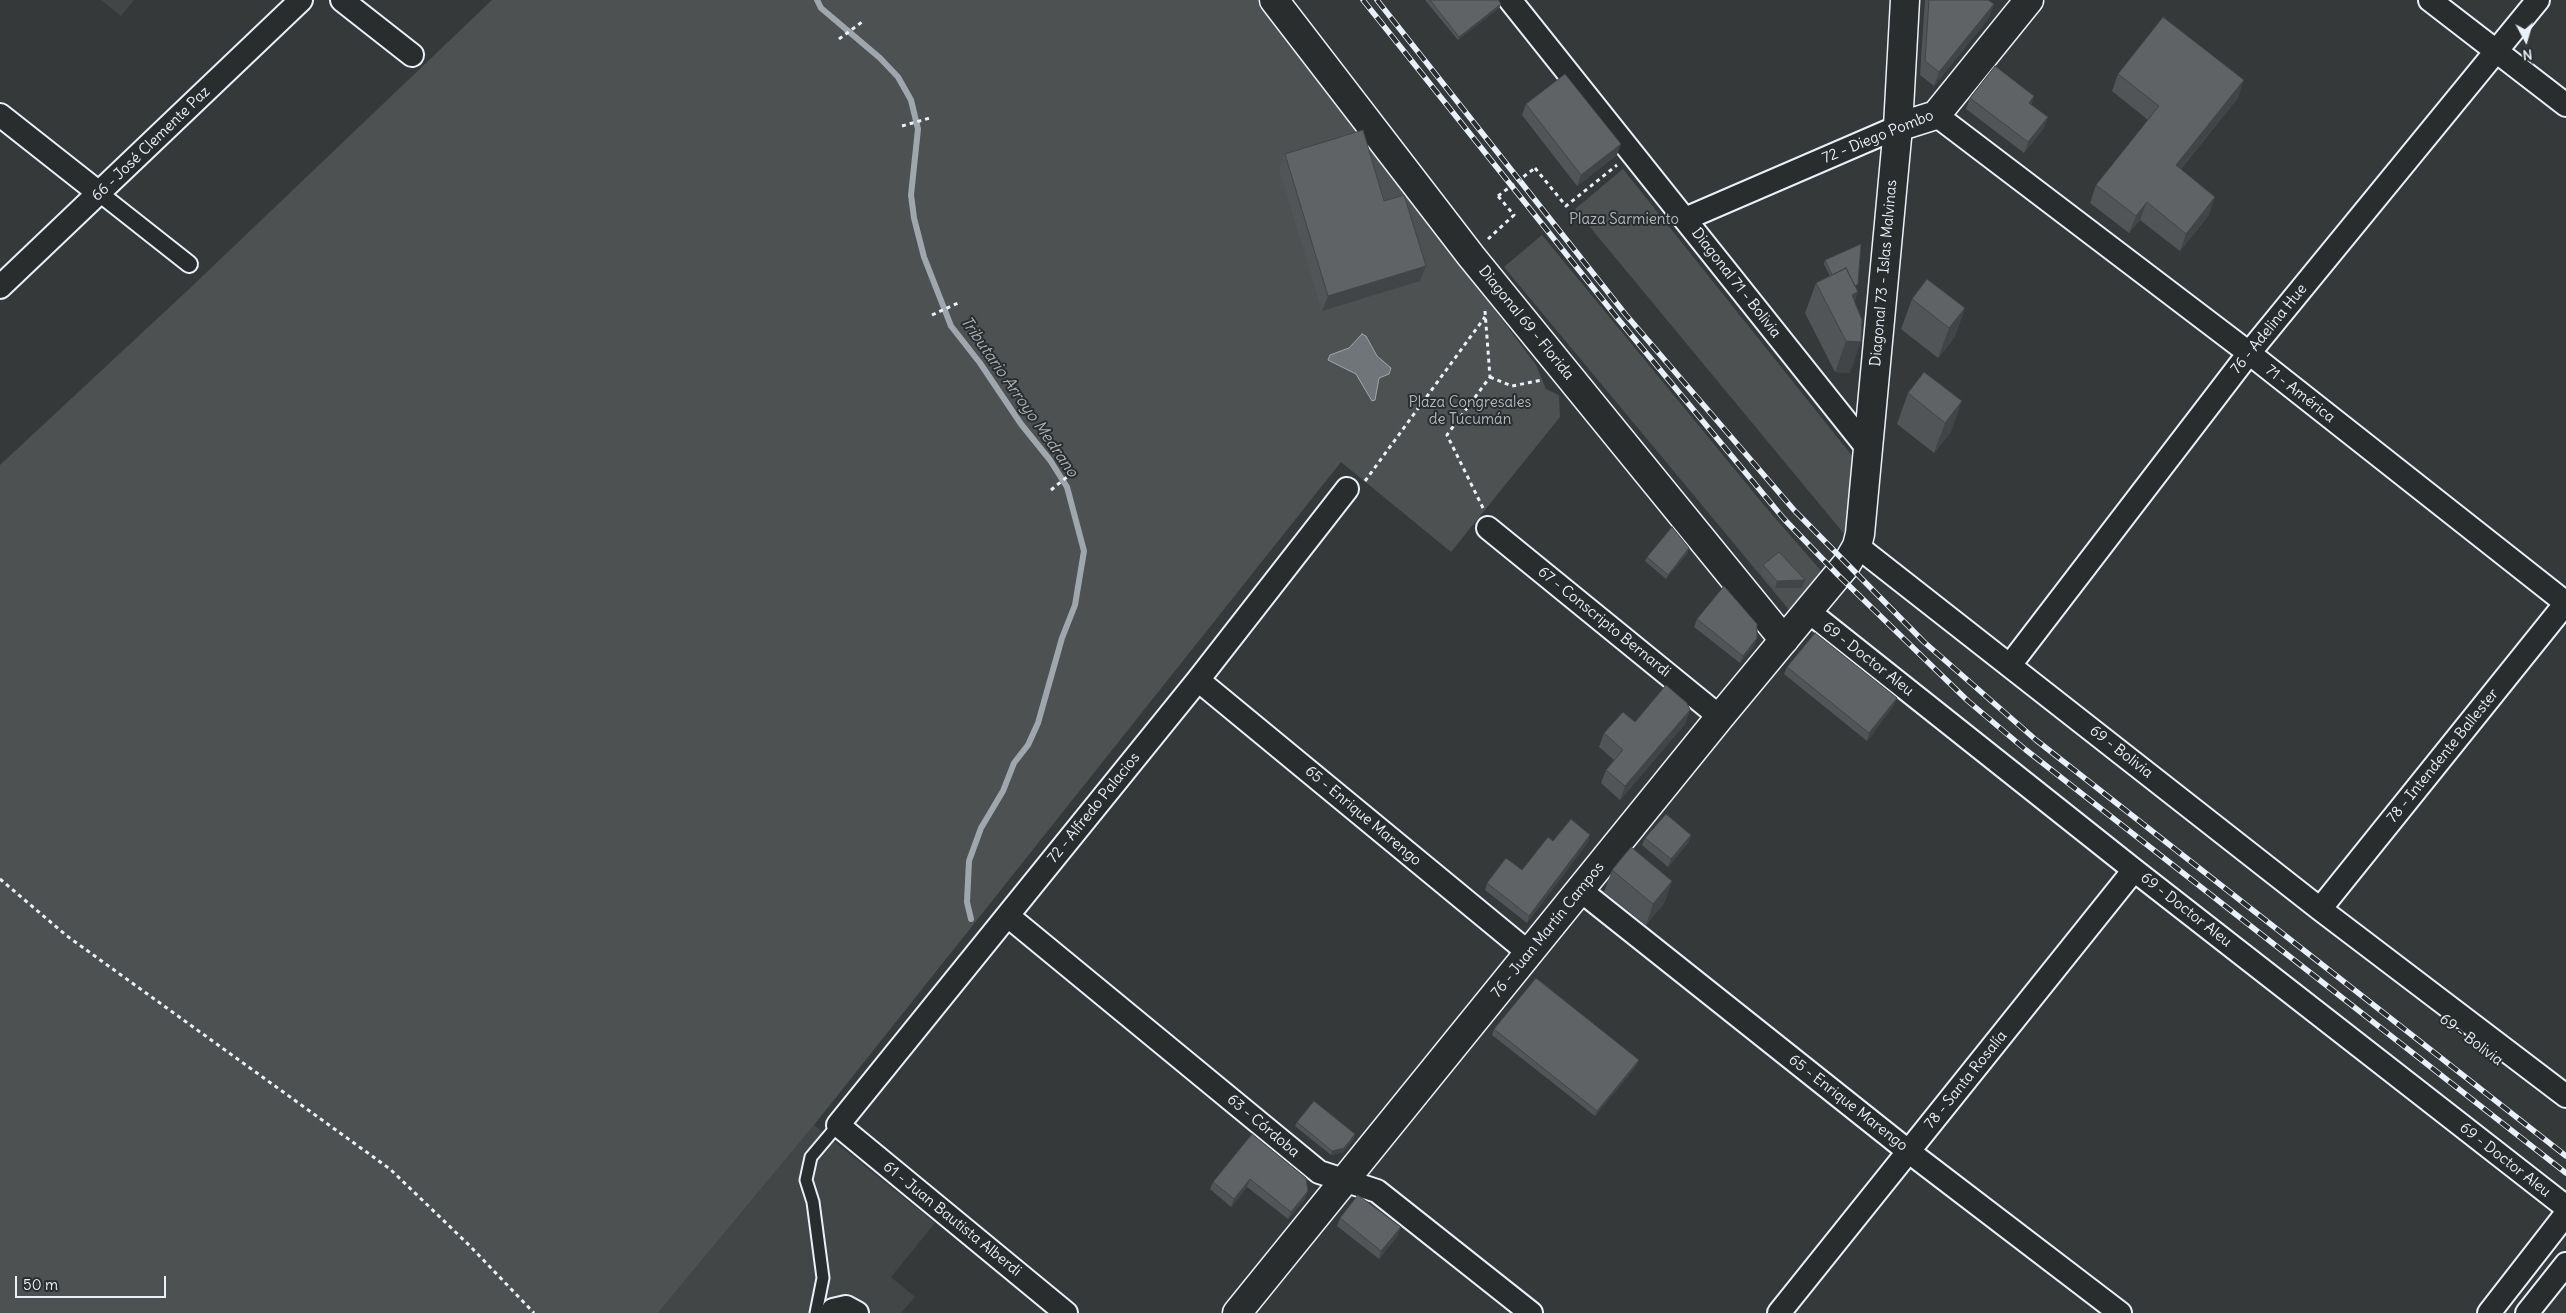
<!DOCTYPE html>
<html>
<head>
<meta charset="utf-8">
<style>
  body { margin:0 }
  #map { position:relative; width:2566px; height:1313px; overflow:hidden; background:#35393a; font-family:Delius,sans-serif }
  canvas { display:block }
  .north { position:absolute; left:2501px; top:15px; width:50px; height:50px; -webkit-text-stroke:4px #2a2d2e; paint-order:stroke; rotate:174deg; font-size:14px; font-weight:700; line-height:20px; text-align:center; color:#e8f1f8 }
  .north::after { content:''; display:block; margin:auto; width:18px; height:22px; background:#e8f1f8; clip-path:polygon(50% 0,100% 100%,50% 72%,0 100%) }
  .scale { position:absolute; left:15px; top:1276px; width:151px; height:22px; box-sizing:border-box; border:2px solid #e8f1f8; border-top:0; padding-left:6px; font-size:15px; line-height:18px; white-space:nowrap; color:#e8f1f8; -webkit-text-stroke:4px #2a2d2e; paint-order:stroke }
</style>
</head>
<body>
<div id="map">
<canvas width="2566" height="1313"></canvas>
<div class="north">N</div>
<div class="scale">50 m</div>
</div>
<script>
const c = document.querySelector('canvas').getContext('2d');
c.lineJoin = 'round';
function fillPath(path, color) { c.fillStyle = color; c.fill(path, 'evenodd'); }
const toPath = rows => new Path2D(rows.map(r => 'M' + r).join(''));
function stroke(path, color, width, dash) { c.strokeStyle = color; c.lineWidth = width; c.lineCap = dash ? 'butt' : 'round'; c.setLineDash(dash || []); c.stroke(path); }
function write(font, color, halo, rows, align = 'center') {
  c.font = font + ' Delius,sans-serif'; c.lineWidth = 4; c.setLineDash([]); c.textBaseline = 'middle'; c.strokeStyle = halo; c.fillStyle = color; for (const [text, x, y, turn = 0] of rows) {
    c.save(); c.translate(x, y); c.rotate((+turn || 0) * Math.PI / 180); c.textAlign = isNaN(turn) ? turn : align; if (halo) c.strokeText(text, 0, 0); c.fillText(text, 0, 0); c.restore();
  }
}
fillPath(toPath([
  [101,0,134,0,121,16],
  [814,1125,935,1223,891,1277,915,1297,901,1313,658,1313]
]), '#424647');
fillPath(toPath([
  [492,0,1262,0,1536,365,1546,389,1559,395,1560,417,1451,552,1341,462,814,1125,658,1313,0,1313,0,465,188,290],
  [1623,169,1857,462,1850,541,1575,209],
  [1542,235,1764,505,1822,572,1790,611,1504,267]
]), '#4d5152');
const water = toPath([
  [1362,334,1366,336,1377,356,1391,368,1389,374,1379,378,1375,400,1372,401,1356,374,1328,360,1330,355,1349,348,1362,334]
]);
fillPath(water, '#707579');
stroke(water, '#a0a7ac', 1);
stroke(toPath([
  [817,0,821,8,880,58,898,77,911,100,918,129,911,195,914,218,924,257,951,326,980,363,1021,424,1050,460,1067,487,1084,551,1075,605,1062,638,1038,723,1028,745,1014,763,1003,791,981,828,969,861,967,902,971,919]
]), '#a0a7ac', 6);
const service = toPath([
  [816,1313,823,1278,813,1202,806,1180,811,1157,838,1125]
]);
const pedestrian = toPath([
  [99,193,189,264]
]);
const minor = toPath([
  [342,0,412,55],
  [1510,0,1868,449],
  [2430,0,2566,105],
  [0,115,99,193],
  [1936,115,2249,353,2566,603,2320,909],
  [1685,219,1898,127],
  [0,287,301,0],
  [1488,528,1720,717],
  [1857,546,2320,909,2566,1096],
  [1808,611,2134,870,2566,1207],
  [2010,665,2249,353,2538,0],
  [1198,680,1529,953],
  [1580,890,1908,1151,2120,1313],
  [1008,916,1319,1172,1377,1191,1531,1313],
  [832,1313,833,1310,846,1307,857,1313],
  [1066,1313,838,1125,1198,680,1347,489],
  [1779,1313,2134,870],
  [2489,1313,2566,1214],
  [2527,1313,2566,1264]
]);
const tertiary = toPath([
  [1274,0,1471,256,1784,640],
  [1898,127,1936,115,2029,0]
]);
const secondary = toPath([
  [1237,1313,1720,717,1846,565,1857,546,1860,534,1898,127,1905,0]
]);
stroke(service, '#e8f1f8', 15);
stroke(pedestrian, '#e8f1f8', 20);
stroke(minor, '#e8f1f8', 26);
stroke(tertiary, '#e8f1f8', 31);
stroke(secondary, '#e8f1f8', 31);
stroke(toPath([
  [839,39,862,22],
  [902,126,930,118],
  [1535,168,1566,206,1617,165],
  [1488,239,1514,215,1498,196],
  [932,315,958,303],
  [1490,377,1512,386,1542,380],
  [1365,481,1485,317],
  [1051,490,1073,472],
  [1483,508,1447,435,1490,377,1485,311],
  [0,879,67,936,390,1169,470,1246,534,1313]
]), '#e8f1f8', 3, [4, 4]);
stroke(service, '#2a2d2e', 11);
stroke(pedestrian, '#2a2d2e', 16);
stroke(minor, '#2a2d2e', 22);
stroke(tertiary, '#2a2d2e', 28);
stroke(secondary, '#2a2d2e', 28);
const rail = toPath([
  [1363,0,1618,319,1784,519,1838,575,1968,701,2026,750,2566,1173],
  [1377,0,1626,315,1794,510,1924,642,2036,740,2566,1156]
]);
stroke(rail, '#e8f1f8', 5.5);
stroke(rail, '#2a2d2e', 4, [11]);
stroke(toPath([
  [1498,196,1535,168]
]), '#e8f1f8', 3, [4, 4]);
fillPath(toPath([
  [1425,0,1498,0,1501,4,1499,8,1458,40],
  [1925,0,1988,0,1989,18,1934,86,1920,75],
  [2118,74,2238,98,2181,169,2209,215,2180,251,2140,220,2129,233,2090,203,2096,185,2148,120,2112,91],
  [2034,96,2031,105,2044,128,2024,153,1966,109,1970,98],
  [1526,104,1617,155,1577,186,1522,115],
  [1285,154,1384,201,1426,266,1420,281,1322,311,1279,169],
  [1825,260,1856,288,1855,302,1850,373,1835,372,1805,313,1816,283,1830,276,1824,264],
  [1912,299,1965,308,1954,338,1938,358,1901,329],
  [1924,372,1951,432,1934,453,1897,424,1908,393],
  [1688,552,1666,579,1645,561,1647,557],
  [1763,565,1805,580,1802,588,1775,588,1761,573],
  [1697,619,1757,638,1754,646,1740,663,1694,627],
  [1787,667,1897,698,1894,705,1867,741,1784,674],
  [1690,710,1685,724,1620,800,1601,783,1606,770,1614,760,1599,747,1604,733,1635,722],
  [1691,835,1688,843,1668,867,1642,845,1645,838],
  [1553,841,1588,842,1527,923,1485,890,1487,883,1522,870],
  [1612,870,1665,902,1646,925,1604,892],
  [1494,1029,1637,1065,1595,1116,1492,1035],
  [1297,1122,1354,1138,1343,1152,1331,1155,1295,1126],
  [1252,1134,1305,1199,1288,1219,1247,1187,1231,1207,1210,1189,1213,1182],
  [1340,1218,1398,1235,1379,1259,1337,1226]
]), '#525557');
fillPath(toPath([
  [1501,4,1499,8,1458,40,1459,37],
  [1994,4,1989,18,1934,86,1939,72],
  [2244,80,2238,98,2169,183,2176,165],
  [2034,96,2030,108,2029,103],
  [2048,117,2044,128,2024,153,2028,142],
  [1621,144,1617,155,1577,186,1581,175],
  [2215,197,2209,215,2180,251,2186,234],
  [2147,202,2140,220,2129,233,2136,216],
  [1426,266,1420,281,1322,311,1328,296],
  [1858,292,1847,322,1852,295],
  [1965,308,1954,338,1938,358,1949,328],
  [1846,341,1861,342,1850,373,1835,372],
  [1962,401,1951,432,1934,453,1945,423],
  [1689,548,1688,552,1666,579,1668,575],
  [1805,580,1802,588,1775,588,1777,581],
  [1757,638,1754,646,1740,663,1743,656],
  [1897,698,1894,705,1867,741,1869,733],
  [1690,710,1685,724,1620,800,1625,786],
  [1590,835,1588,842,1527,923,1529,916],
  [1691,835,1688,843,1668,867,1671,859],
  [1672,881,1665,902,1646,925,1653,904],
  [1639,1060,1637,1065,1595,1116,1597,1111],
  [1355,1134,1354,1138,1343,1152,1331,1155,1332,1151],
  [1250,1179,1247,1187,1231,1207,1234,1199],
  [1308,1191,1305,1199,1288,1219,1291,1212],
  [1401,1227,1398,1235,1379,1259,1381,1251]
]), '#424547');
const building = toPath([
  [1430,0,1498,0,1501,4,1459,37,1430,0],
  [1929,0,1988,0,1994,4,1939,72,1925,61,1929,0],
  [2163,17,2244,80,2176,165,2215,197,2186,234,2147,202,2136,216,2096,185,2159,106,2118,74,2163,17],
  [1995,66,2034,96,2029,103,2048,117,2028,142,1970,98,1995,66],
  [1565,74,1621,144,1581,175,1526,104,1565,74],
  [1363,130,1384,201,1404,195,1426,266,1328,296,1285,154,1363,130],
  [1861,244,1858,284,1855,286,1846,268,1832,275,1825,260,1861,244],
  [1846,268,1858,292,1852,295,1862,320,1861,342,1846,341,1816,283,1846,268],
  [1927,279,1965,308,1949,328,1912,299,1927,279],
  [1924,372,1962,401,1945,423,1908,393,1924,372],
  [1672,527,1689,548,1668,575,1647,557,1672,527],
  [1779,552,1805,580,1777,581,1763,565,1779,552],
  [1724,586,1757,624,1757,638,1743,656,1697,619,1724,586],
  [1815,633,1897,698,1869,733,1787,667,1815,633],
  [1666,685,1687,703,1690,710,1625,786,1606,770,1623,750,1604,733,1623,712,1635,722,1666,685],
  [1666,814,1691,835,1671,859,1645,838,1666,814],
  [1571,819,1590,835,1529,916,1487,883,1506,858,1522,870,1548,837,1553,841,1571,819],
  [1631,847,1672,881,1653,904,1612,870,1631,847],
  [1536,978,1639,1060,1597,1111,1494,1029,1536,978],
  [1314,1101,1355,1134,1344,1148,1332,1151,1297,1122,1314,1101],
  [1252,1134,1306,1178,1308,1191,1291,1212,1250,1179,1234,1199,1213,1182,1252,1134],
  [1358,1195,1401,1227,1381,1251,1340,1218,1358,1195]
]);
fillPath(building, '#5f6365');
stroke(building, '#424547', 1);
write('15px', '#e8f1f8', '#2a2d2e', [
  ["72 - Diego Pombo",1878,137,-22],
  ["66 - José Clemente Paz",151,144,-44],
  ["Diagonal 73 - Islas Malvinas",1884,273,-85],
  ["Diagonal 71 - Bolivia",1736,283,52],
  ["Diagonal 69 - Florida",1526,323,51],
  ["76 - Adelina Hue",2269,329,-51],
  ["71 - América",2300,394,38],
  ["67 - Conscripto Bernardi",1604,622,39],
  ["69 - Doctor Aleu",1868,659,38],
  ["69 - Bolivia",2121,752,38],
  ["78 - Intendente Ballester",2443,756,-51],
  ["72 - Alfredo Palacios",1094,808,-51],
  ["65 - Enrique Marengo",1363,816,40],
  ["69 - Doctor Aleu",2186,910,38],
  ["76 - Juan Martín Campos",1548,930,-51],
  ["69 - Bolivia",2471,1040,37],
  ["78 - Santa Rosalía",1966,1080,-51],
  ["65 - Enrique Marengo",1848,1103,38],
  ["63 - Córdoba",1263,1126,40],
  ["69 - Doctor Aleu",2505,1160,38],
  ["61 - Juan Bautista Alberdi",952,1219,39]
]);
write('15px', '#b2b9be', '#2a2d2e', [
  ["Plaza Sarmiento",1624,220],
  ["Plaza Congresales",1470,403],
  ["de Tucumán",1470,420]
]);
write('italic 16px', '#acb3b8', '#2a2d2e', [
  ["Tributario Arroyo Medrano",1019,397,55]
]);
</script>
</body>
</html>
